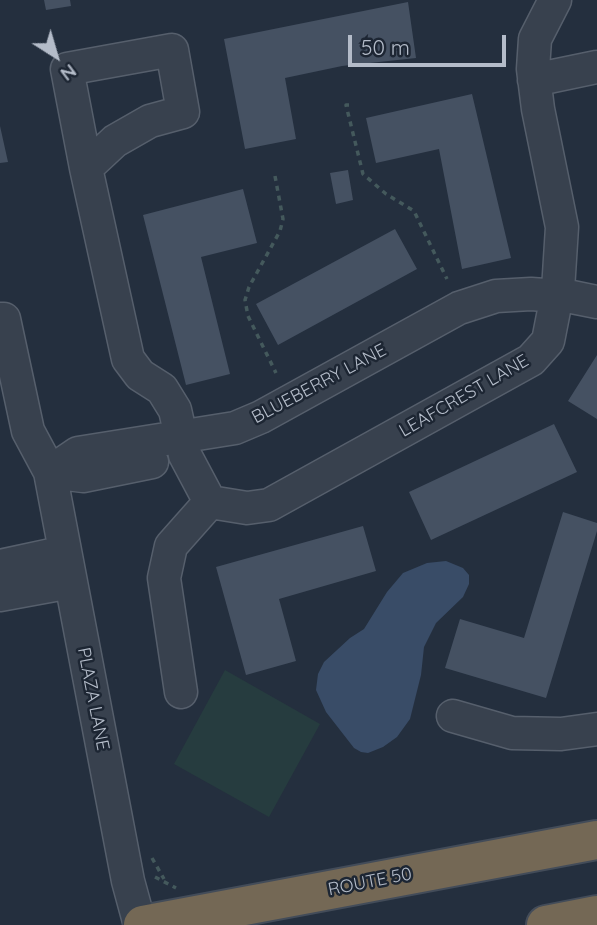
<!DOCTYPE html>
<html>
<head>
<meta charset="utf-8">
<style>
  body { margin:0 }
  #map { position:relative; width:597px; height:925px; overflow:hidden; background:#242f3e; font-family:Quicksand,sans-serif }
  canvas { display:block }
  .north { position:absolute; left:21px; top:21px; width:70px; height:70px; -webkit-text-stroke:5px #1d2633; paint-order:stroke; rotate:143deg; font-size:19px; font-weight:700; line-height:28px; text-align:center; color:#b4bcc9 }
  .north::after { content:''; display:block; margin:auto; width:24px; height:32px; background:#b4bcc9; clip-path:polygon(50% 0,100% 100%,50% 72%,0 100%) }
  .scale { position:absolute; left:348px; top:35px; width:158px; height:32px; box-sizing:border-box; border:4px solid #b4bcc9; border-top:0; padding-left:9px; font-size:21px; line-height:24px; white-space:nowrap; color:#b4bcc9; -webkit-text-stroke:5px #1d2633; paint-order:stroke }
</style>
</head>
<body>
<div id="map">
<canvas width="597" height="925"></canvas>
<div class="north">N</div>
<div class="scale">50 m</div>
</div>
<script>
const c = document.querySelector('canvas').getContext('2d');
c.lineJoin = 'round';
function fillPath(path, color) { c.fillStyle = color; c.fill(path, 'evenodd'); }
const toPath = rows => new Path2D(rows.map(r => 'M' + r).join(''));
function stroke(path, color, width, dash) { c.strokeStyle = color; c.lineWidth = width; c.lineCap = dash ? 'butt' : 'round'; c.setLineDash(dash || []); c.stroke(path); }
function write(font, color, halo, rows, align = 'center') {
  c.font = font + ' Quicksand,sans-serif'; c.lineWidth = 5; c.setLineDash([]); c.textBaseline = 'middle'; c.strokeStyle = halo; c.fillStyle = color; for (const [text, x, y, turn = 0] of rows) {
    c.save(); c.translate(x, y); c.rotate((+turn || 0) * Math.PI / 180); c.textAlign = isNaN(turn) ? turn : align; if (halo) c.strokeText(text, 0, 0); c.fillText(text, 0, 0); c.restore();
  }
}
fillPath(toPath([
  [225,670,320,724,269,817,174,764]
]), '#263c3f');
fillPath(toPath([
  [446,561,463,568,469,575,469,584,463,597,436,623,424,647,421,675,410,719,397,737,383,747,368,753,361,752,354,748,326,712,316,690,318,674,324,662,350,638,364,629,387,592,403,573,427,563]
]), '#394c67');
fillPath(toPath([
  [44,0,70,0,71,6,46,10],
  [408,2,416,58,342,66,285,78,296,139,245,149,224,39],
  [472,94,511,258,462,269,439,149,376,163,366,118],
  [0,126,8,162,0,163],
  [348,170,353,200,336,204,330,173],
  [243,189,257,243,201,257,230,374,186,385,143,215],
  [395,229,417,269,278,345,256,304],
  [597,355,597,419,568,401],
  [554,424,577,472,431,540,409,492],
  [563,512,597,523,597,531,546,698,445,668,460,619,524,638],
  [363,526,376,571,279,599,296,661,246,675,216,567]
]), '#455162');
const minor = toPath([
  [534,80,597,67],
  [86,168,115,141,150,121,183,112,172,50,67,69,86,168,128,359,140,375,162,389,175,410,185,455,210,502],
  [0,319,4,319,28,431,50,472,128,881,140,925],
  [50,472,78,453,235,428,261,417,459,308,496,296,531,294,572,297,597,302],
  [50,472,83,476,152,462],
  [0,566,65,552],
  [0,595,71,582],
  [181,692,164,578,171,546,210,502,247,508,269,505,531,360,548,341,558,290,562,227,538,109,533,69,535,39,555,0],
  [453,716,512,733,561,734,597,729]
]);
const highway = toPath([
  [143,925,597,840],
  [546,925,597,915]
]);
stroke(minor, '#565f6c', 35);
stroke(highway, '#434c59', 42);
stroke(toPath([
  [349,105,346,105,363,174,386,194,414,211,447,279],
  [275,176,283,219,280,231,249,287,245,300,248,316,276,373],
  [152,858,164,879],
  [155,877,176,888]
]), '#44595c', 3.5, [5, 5]);
stroke(minor, '#38414e', 32);
stroke(highway, '#746855', 38);
write('18px', '#b4bcc9', '#1d2633', [
  ["BLUEBERRY LANE",319,384,-28],
  ["LEAFCREST LANE",464,396,-30],
  ["PLAZA LANE",93,699,79],
  ["ROUTE 50",370,882,-11]
]);
</script>
</body>
</html>
